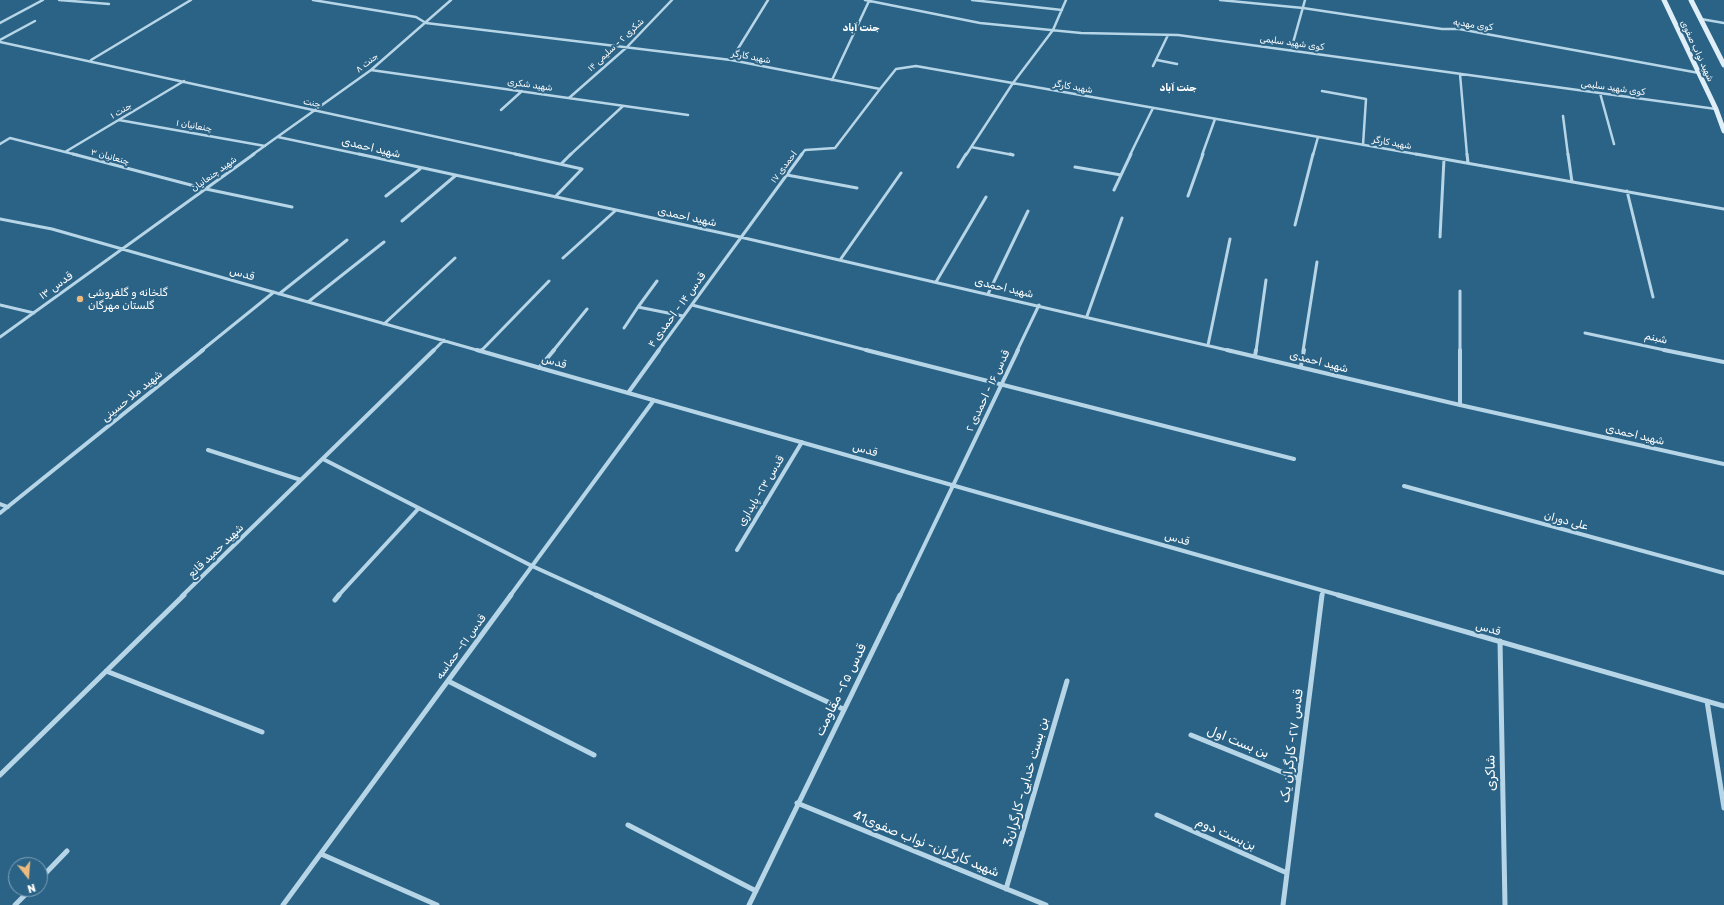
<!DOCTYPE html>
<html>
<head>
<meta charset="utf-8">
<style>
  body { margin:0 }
  #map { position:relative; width:1724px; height:905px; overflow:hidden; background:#2b6386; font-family:Rubik,sans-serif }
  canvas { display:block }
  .north { position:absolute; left:8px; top:857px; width:40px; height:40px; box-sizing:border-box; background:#2b6386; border:1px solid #80a1b6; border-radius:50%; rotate:163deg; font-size:11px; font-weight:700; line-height:16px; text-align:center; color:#fff }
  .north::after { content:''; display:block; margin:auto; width:14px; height:18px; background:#edba7e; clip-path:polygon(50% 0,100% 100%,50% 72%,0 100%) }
</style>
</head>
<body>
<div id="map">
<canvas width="1724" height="905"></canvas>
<div class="north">N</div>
</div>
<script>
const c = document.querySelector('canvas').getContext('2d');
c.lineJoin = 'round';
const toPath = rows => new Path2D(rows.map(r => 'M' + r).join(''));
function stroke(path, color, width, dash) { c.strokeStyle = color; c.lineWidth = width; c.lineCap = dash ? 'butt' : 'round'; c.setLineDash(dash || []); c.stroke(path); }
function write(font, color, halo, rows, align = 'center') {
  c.font = font + ' Rubik,"Noto Sans Arabic",sans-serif'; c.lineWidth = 4; c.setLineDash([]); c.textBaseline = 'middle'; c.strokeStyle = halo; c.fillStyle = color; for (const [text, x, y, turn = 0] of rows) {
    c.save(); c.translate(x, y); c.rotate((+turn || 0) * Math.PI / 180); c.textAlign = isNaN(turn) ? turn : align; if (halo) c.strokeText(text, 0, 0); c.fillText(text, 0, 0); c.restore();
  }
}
stroke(toPath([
  [59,0,109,4],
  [313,0,416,17,426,23,731,60,880,89,896,69,916,66,1421,155],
  [865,0,980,23,1081,33,1178,35,1716,109],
  [972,0,1062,10],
  [1220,0,1303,8,1442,29,1459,29,1699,73],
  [1701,19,1724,23],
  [0,23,43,0],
  [0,40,35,21],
  [0,42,520,155],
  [1291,50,1305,0],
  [91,60,191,0],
  [731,60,768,0],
  [1157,60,1177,64],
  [1153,66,1168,35],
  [371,70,688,115],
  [1460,74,1467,155],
  [832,80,869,1],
  [1322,91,1366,99,1363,145],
  [1600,93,1614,144],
  [569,98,627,47,672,0],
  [501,110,522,91],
  [1563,116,1568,155],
  [119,120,265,146],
  [278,137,363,155],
  [0,144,10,138,77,155],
  [971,147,1013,155],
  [65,152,184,81],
  [252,155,371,70,451,0],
  [570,155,623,106],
  [801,155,805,150,835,148,880,89],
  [966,155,1013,83,1053,30,1066,0],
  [1130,155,1153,108],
  [1202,155,1215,119],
  [1313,155,1318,137]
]), '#b6d5e7', 2.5);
stroke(toPath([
  [73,154,206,189,292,207],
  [359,154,740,237,1231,351],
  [515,154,582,169,555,197],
  [1010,154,1013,155],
  [1416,154,1724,209],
  [1467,154,1468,163],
  [1568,154,1572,182],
  [561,164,571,154],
  [958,167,966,154],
  [1075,167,1121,175],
  [787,175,857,188],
  [1114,190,1131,154],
  [1627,191,1653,297],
  [386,196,420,169],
  [1188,196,1203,154],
  [0,219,52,229,480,351],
  [402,221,455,176],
  [1295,225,1313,154],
  [1440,237,1444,159],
  [563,258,615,211],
  [840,260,901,173],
  [936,282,986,197],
  [1460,291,1460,351],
  [279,294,347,240],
  [988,294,1028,211],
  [308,302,384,242],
  [0,305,34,313],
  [692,305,870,351],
  [638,307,657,281],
  [1087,316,1122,218],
  [384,324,455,258],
  [624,328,638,307,683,316],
  [1585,333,1669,351],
  [0,337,254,154],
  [1208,345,1230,239],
  [201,351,274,292],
  [433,351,444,340],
  [481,351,549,281],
  [553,351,587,309],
  [658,351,802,154],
  [1017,351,1039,305],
  [1256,351,1266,280],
  [1303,351,1317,262]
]), '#b6d5e7', 3);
stroke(toPath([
  [477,350,1342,596],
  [866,350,1294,459],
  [1227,350,1460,405,1724,464],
  [1460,350,1460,405],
  [1664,350,1724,362],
  [481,351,482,350],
  [1255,356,1256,350],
  [1301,366,1304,350],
  [539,368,554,350],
  [628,393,659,350],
  [208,450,301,480],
  [323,459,532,566,598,596],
  [1404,486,1724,573],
  [0,504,8,507],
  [0,513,203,350],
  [737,550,802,442],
  [182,596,434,350],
  [338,596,419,508],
  [510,596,654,400],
  [900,596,1018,350],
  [1322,596,1323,591]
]), '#b6d5e7', 4);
stroke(toPath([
  [596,595,843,709],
  [1338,595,1724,706],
  [335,600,339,595],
  [1500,641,1505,905],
  [106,671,262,732],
  [448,681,594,755],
  [1707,701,1724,808],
  [1191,735,1299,779],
  [0,775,184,595],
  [797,803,1046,905],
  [1157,815,1287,873],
  [628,825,756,891],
  [321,854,437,905],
  [40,879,67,851],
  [1006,889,1067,681],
  [15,905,31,889],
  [283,905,511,595],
  [749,905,900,595],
  [1283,905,1322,595]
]), '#b6d5e7', 5);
stroke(toPath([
  [1664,0,1716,109,1724,131],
  [1691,0,1724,65]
]), '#dfeef7', 5);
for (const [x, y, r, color] of [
  [80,299,4,"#edba7e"]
]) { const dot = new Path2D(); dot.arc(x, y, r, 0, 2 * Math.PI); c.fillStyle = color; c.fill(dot); stroke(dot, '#2b6386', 1.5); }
write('9px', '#fff', '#2b6386', [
  ["کوی مهدیه",1473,25,8],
  ["کوی شهید سلیمی",1292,43,8],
  ["شکری ۲ - سلیمی ۱۴",616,45,-43],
  ["شهید نواب صفوی",1697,51,65],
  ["شهید کارگر",751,57,11],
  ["جنت ۸",367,63,-38],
  ["شهید شکری",530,85,8],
  ["شهید کارگر",1073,87,10],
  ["کوی شهید سلیمی",1613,88,8],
  ["جنت",312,103,12],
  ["جنت ۱",121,111,-31],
  ["چنعانیان ۱",194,126,10],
  ["شهید کارگر",1392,143,10],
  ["چنعانیان ۳",110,157,15],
  ["احمدی ۱۷",784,167,-53],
  ["شهید چنعانیان",214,174,-36]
]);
write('bold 10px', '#fff', '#2b6386', [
  ["جنت آباد",861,28],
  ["جنت آباد",1178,88]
]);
write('11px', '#fff', '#2b6386', [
  ["شهید احمدی",371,148,13],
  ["شهید احمدی",687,217,12],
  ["قدس",242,274,16],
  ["قدس ۱۳",56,286,-36],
  ["شهید احمدی",1004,288,13],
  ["قدس ۱۴ - احمدی ۴",677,310,-54],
  ["شبنم",1656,338,12],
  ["قدس",554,362,16],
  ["شهید احمدی",1319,362,14],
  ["قدس ۱۶ - احمدی ۲",988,391,-65],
  ["شهید ملا حسینی",132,396,-39],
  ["شهید احمدی",1635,435,13],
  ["قدس",865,450,16],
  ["قدس ۲۳- پایداری",761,491,-59],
  ["علی دوران",1566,521,15],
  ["قدس",1177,539,16],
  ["شهید حمید قانع",216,551,-44],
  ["قدس",1488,629,16],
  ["قدس ۲۱- حماسه",461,647,-54]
]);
write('11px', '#fff', '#2b6386', [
  ["گلخانه و گلفروشی",88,293],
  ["گلستان مهرگان",88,306]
], 'left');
write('13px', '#fff', '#2b6386', [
  ["قدس ۲۵- مقاومت",841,690,-64],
  ["بن بست اول",1238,742,22],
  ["قدس ۲۷- کارگران یک",1292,746,-83],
  ["شاکری",1491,773,-91],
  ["بن بست خدایی- کارگران3",1026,782,-74],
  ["بن‌بست دوم",1226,834,24],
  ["شهید کارگران- نواب صفوی41",926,844,22]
]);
</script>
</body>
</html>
